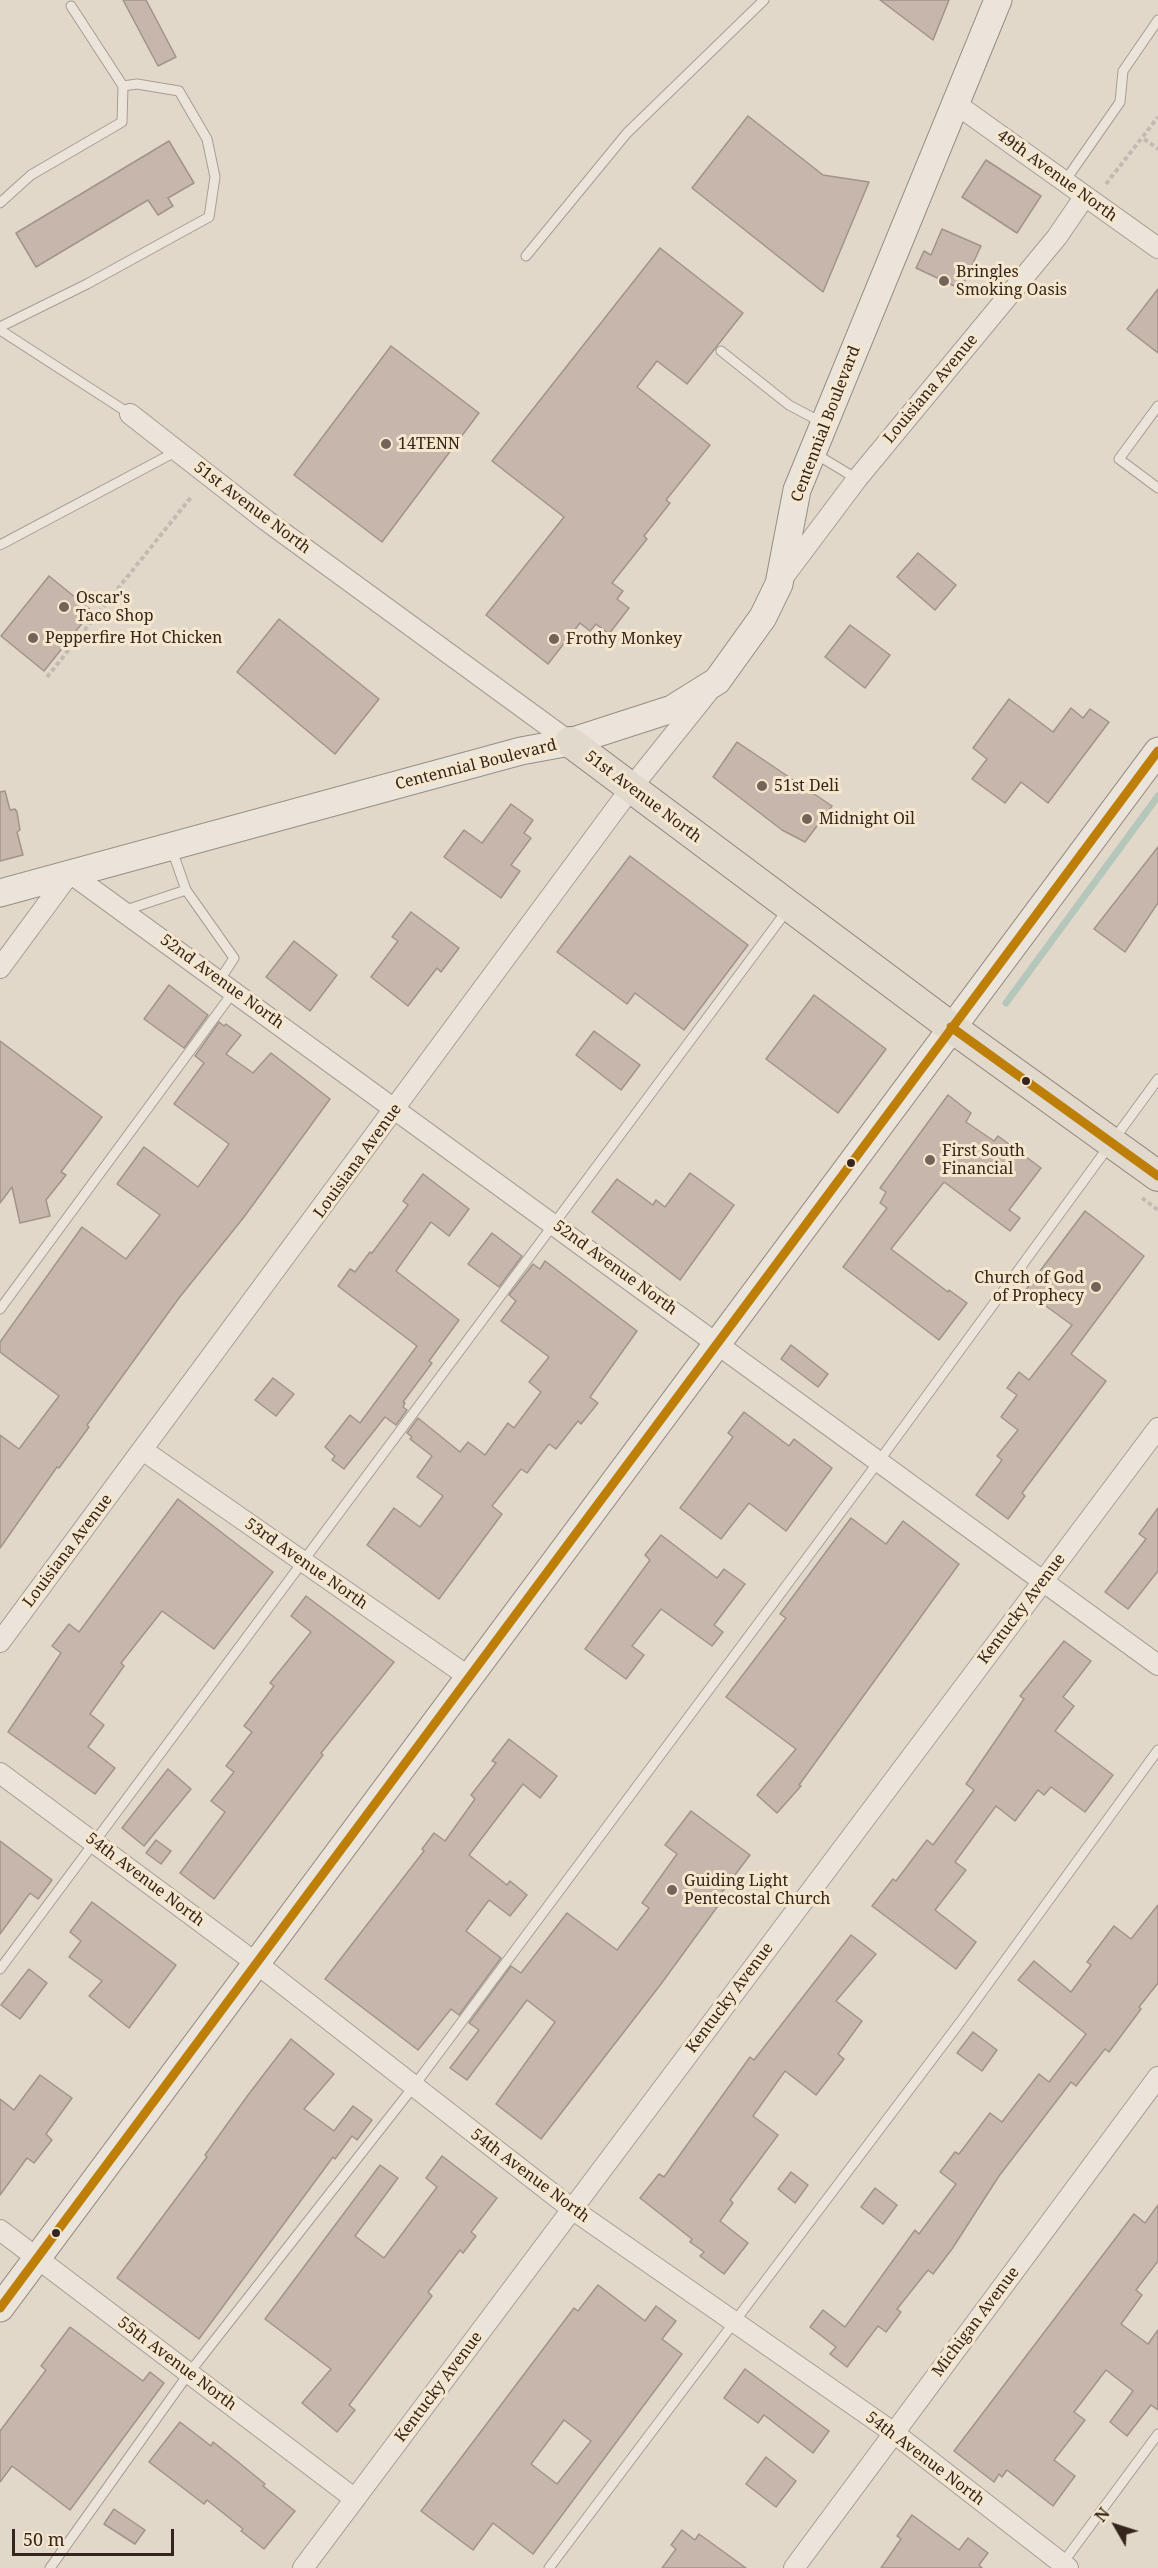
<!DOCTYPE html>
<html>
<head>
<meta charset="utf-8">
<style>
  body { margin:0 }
  #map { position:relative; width:1158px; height:2568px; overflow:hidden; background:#e2d8ca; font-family:"Noto Serif",serif }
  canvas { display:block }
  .north { position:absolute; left:1086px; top:2496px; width:60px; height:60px; -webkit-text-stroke:4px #f5e6ce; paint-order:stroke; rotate:309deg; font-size:16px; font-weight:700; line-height:24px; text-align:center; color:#35251c }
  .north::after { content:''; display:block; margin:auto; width:21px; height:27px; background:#35251c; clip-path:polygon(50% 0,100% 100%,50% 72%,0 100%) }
  .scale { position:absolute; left:12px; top:2529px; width:162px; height:27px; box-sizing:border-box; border:3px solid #35251c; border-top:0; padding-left:8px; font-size:18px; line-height:21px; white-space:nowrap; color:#35251c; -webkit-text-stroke:4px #f5e6ce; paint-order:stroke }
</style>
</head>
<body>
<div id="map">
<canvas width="1158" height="2568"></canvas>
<div class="north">N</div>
<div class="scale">50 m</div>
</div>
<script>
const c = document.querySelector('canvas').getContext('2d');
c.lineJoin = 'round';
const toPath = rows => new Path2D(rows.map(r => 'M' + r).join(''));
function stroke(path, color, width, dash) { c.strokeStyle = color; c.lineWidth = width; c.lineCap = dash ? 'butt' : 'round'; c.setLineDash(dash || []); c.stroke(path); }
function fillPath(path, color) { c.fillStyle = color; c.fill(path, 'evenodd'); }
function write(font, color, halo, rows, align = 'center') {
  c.font = font + ' "Noto Serif",serif'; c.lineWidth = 6; c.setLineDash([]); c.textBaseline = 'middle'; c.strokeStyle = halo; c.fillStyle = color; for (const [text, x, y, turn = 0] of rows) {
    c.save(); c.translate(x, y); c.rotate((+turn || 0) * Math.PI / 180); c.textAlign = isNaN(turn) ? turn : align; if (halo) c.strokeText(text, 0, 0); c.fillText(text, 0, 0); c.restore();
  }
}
stroke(toPath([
  [1006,1003,1158,796]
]), '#b5c6ba', 7);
const building = toPath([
  [123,0,146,0,176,57,158,66,123,0],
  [880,0,949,0,933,40,880,0],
  [748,116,823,175,869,182,823,292,692,188,748,116],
  [169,141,194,183,168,198,173,206,158,215,148,200,36,267,16,233,169,141],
  [986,160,1041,196,1017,233,962,197,986,160],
  [942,229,981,246,961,289,916,268,924,251,931,255,942,229],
  [660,248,743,313,687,384,657,361,637,387,710,445,666,500,670,503,644,536,647,539,612,583,623,591,617,599,629,608,609,634,596,624,590,631,580,623,548,664,486,615,564,517,492,461,660,248],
  [1158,289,1158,353,1127,329,1158,289],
  [391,346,479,413,382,542,294,475,391,346],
  [918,553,956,585,935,610,897,577,918,553],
  [49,576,92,611,44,671,1,636,49,576],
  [279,619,379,699,335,754,237,672,279,619],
  [850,625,890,655,865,688,825,657,850,625],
  [1009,699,1053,732,1071,708,1083,718,1090,709,1109,722,1048,803,1021,782,1005,803,972,779,987,759,973,748,1009,699],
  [737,742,832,806,805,842,782,830,713,777,737,742],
  [5,791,10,810,15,809,17,812,20,830,17,832,23,855,0,861,0,792,5,791],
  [511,804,533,820,524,833,531,838,511,865,520,871,501,898,444,857,464,830,482,843,511,804],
  [1158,847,1158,903,1125,952,1094,929,1158,847],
  [630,856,748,945,684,1030,635,993,627,1004,557,952,630,856],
  [411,912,459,948,441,972,437,968,408,1006,371,977,398,941,392,937,411,912],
  [294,941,337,975,310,1011,266,977,294,941],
  [169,985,208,1015,184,1048,144,1019,169,985],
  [814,995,886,1049,838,1113,766,1059,814,995],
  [219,1022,224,1026,226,1024,241,1035,226,1054,253,1073,271,1053,330,1099,244,1217,179,1298,87,1425,89,1427,59,1468,57,1467,0,1548,0,1435,19,1449,59,1396,0,1352,0,1342,82,1227,126,1259,160,1215,117,1184,144,1147,198,1187,229,1144,174,1104,204,1063,195,1056,219,1022],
  [594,1031,640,1065,621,1090,576,1055,594,1031],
  [0,1041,102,1117,61,1172,66,1175,46,1200,50,1216,20,1223,12,1187,0,1203,0,1041],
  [948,1095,971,1113,966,1122,994,1141,998,1136,1041,1168,1009,1210,1020,1218,1010,1231,944,1182,891,1249,948,1292,949,1290,967,1303,939,1340,843,1267,887,1208,880,1203,886,1192,880,1188,948,1095],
  [690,1173,734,1205,680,1280,592,1212,617,1179,653,1205,656,1200,665,1207,690,1173],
  [423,1174,469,1209,449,1236,431,1222,396,1271,459,1320,429,1361,432,1363,403,1402,405,1403,403,1407,407,1410,396,1425,385,1417,344,1469,332,1460,335,1456,325,1447,350,1415,360,1423,417,1346,338,1286,350,1269,355,1272,370,1252,372,1253,408,1205,403,1201,423,1174],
  [1085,1211,1144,1256,1071,1354,1106,1381,1022,1493,1025,1496,1008,1519,976,1495,1002,1460,997,1456,1018,1430,1001,1417,1017,1395,1007,1388,1019,1372,1029,1380,1072,1325,1025,1291,1085,1211],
  [492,1233,522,1256,499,1287,468,1264,492,1233],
  [545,1261,637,1331,590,1397,598,1403,581,1424,578,1421,556,1449,549,1444,527,1473,521,1469,492,1506,502,1514,439,1599,367,1545,394,1508,420,1527,443,1496,417,1477,432,1456,410,1439,412,1437,407,1433,418,1418,460,1452,468,1442,485,1455,508,1423,514,1428,541,1392,529,1382,549,1357,501,1321,516,1301,509,1295,533,1264,540,1269,545,1261],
  [791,1345,828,1374,818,1387,781,1359,791,1345],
  [273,1378,294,1394,276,1416,255,1400,273,1378],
  [744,1412,789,1446,794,1439,832,1468,786,1531,749,1503,721,1539,680,1508,733,1437,728,1433,744,1412],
  [178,1499,273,1572,214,1649,162,1611,121,1663,124,1666,90,1714,104,1725,88,1747,115,1768,95,1794,8,1732,61,1653,52,1646,69,1624,79,1632,178,1499],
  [1158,1508,1158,1571,1128,1609,1105,1592,1146,1539,1139,1534,1158,1508],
  [851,1518,886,1544,903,1521,959,1564,799,1785,801,1786,777,1813,757,1795,796,1749,726,1697,786,1618,780,1614,851,1518],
  [661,1535,717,1578,724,1569,745,1584,714,1625,723,1632,712,1646,661,1609,632,1646,644,1655,626,1679,585,1649,650,1560,645,1555,661,1535],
  [306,1596,394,1662,321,1753,323,1755,214,1899,180,1873,225,1812,211,1801,234,1772,226,1766,252,1732,244,1726,274,1686,270,1683,311,1632,291,1616,306,1596],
  [1064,1641,1091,1661,1063,1697,1074,1706,1055,1731,1113,1775,1085,1812,1051,1787,1044,1795,1038,1790,1015,1821,996,1806,955,1862,966,1870,935,1910,976,1942,956,1969,872,1906,893,1879,896,1881,927,1840,933,1845,974,1790,966,1784,1024,1699,1020,1696,1064,1641],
  [509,1739,557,1776,540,1798,523,1784,469,1855,507,1885,510,1881,527,1895,510,1916,489,1900,466,1931,501,1958,459,2015,451,2009,418,2050,325,1979,424,1851,422,1849,434,1833,445,1841,475,1799,471,1795,496,1763,492,1761,509,1739],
  [168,1769,191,1789,144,1846,122,1828,168,1769],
  [691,1811,750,1855,719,1896,723,1899,661,1984,541,2139,496,2104,555,2022,527,2000,467,2080,450,2068,479,2030,469,2023,511,1966,521,1973,567,1913,617,1950,649,1908,642,1903,677,1854,665,1845,691,1811],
  [156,1840,171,1851,161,1864,146,1853,156,1840],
  [0,1841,52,1880,38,1899,30,1893,0,1934,0,1841],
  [92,1902,176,1965,129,2028,89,1996,102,1981,69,1957,81,1941,70,1932,92,1902],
  [1158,1905,1158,1983,1139,2007,1141,2009,1109,2052,1105,2049,1076,2086,1071,2082,999,2176,952,2249,933,2274,928,2270,897,2309,901,2312,886,2332,878,2326,847,2367,830,2354,836,2347,810,2327,823,2310,845,2327,915,2230,919,2234,956,2184,940,2172,955,2152,959,2154,990,2113,1002,2122,1039,2074,1049,2082,1086,2034,1018,1980,1034,1961,1071,1992,1091,1965,1087,1962,1114,1926,1131,1939,1158,1905],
  [851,1935,876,1954,836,2001,862,2021,838,2054,844,2059,816,2095,785,2071,753,2116,778,2135,730,2200,733,2203,720,2221,748,2243,724,2274,700,2256,704,2252,690,2242,692,2239,640,2198,659,2174,664,2177,750,2057,754,2060,851,1935],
  [29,1969,47,1983,20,2019,1,2005,29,1969],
  [973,2032,997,2050,982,2071,957,2053,973,2032],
  [291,2039,334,2074,304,2109,334,2131,353,2106,372,2120,357,2140,352,2136,335,2159,333,2157,199,2339,117,2278,207,2157,205,2155,248,2095,291,2039],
  [40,2075,72,2098,46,2134,52,2140,34,2163,27,2158,0,2195,0,2099,14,2110,40,2075],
  [442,2156,497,2198,471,2232,476,2236,463,2253,460,2250,428,2292,432,2296,349,2405,355,2410,337,2432,302,2403,331,2369,265,2319,380,2165,398,2178,355,2236,384,2258,437,2187,426,2178,442,2156],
  [791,2172,808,2185,795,2203,778,2189,791,2172],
  [875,2188,897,2205,883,2224,861,2207,875,2188],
  [1158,2205,1158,2261,1136,2290,1142,2295,1121,2324,1148,2344,1158,2330,1158,2410,1151,2405,1127,2436,1110,2422,1133,2391,1106,2370,1074,2412,1085,2420,1054,2460,1075,2476,1053,2506,1007,2470,1002,2477,999,2474,994,2482,954,2451,1134,2214,1145,2223,1158,2205],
  [598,2285,645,2321,656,2306,676,2321,662,2339,682,2354,533,2554,493,2523,473,2550,421,2511,574,2308,578,2311,598,2285],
  [564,2420,591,2441,557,2484,531,2464,564,2420],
  [70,2327,143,2381,150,2372,164,2383,70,2510,12,2466,0,2482,0,2431,46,2370,41,2366,70,2327],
  [745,2369,829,2431,813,2453,764,2415,758,2423,724,2398,745,2369],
  [180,2422,211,2446,213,2442,237,2461,265,2484,263,2486,295,2511,264,2549,241,2531,243,2529,207,2500,204,2504,149,2462,180,2422],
  [766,2457,796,2481,776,2507,746,2484,766,2457],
  [114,2509,145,2530,135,2544,104,2524,114,2509],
  [912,2515,959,2550,968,2538,988,2553,979,2565,982,2568,881,2568,901,2539,897,2536,912,2515],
  [682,2530,695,2540,699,2534,746,2568,662,2568,676,2549,671,2545,682,2530]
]);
fillPath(building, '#c6b6ab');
stroke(building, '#a2948a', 1.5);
const lane = toPath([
  [1065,181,1120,102,1123,71,1158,20],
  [0,203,31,175,122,122,123,86,71,6],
  [526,256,627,133,764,0],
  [0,327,87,284,209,217,215,177,207,139,179,91,137,84,123,86],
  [0,330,130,414],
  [721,351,789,405,821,422],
  [1158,406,1119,459,1158,488],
  [814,453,857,479],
  [0,545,177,451],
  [186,890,234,958,219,981],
  [123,911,186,890,172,850],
  [0,1309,234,991],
  [0,1969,788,909],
  [1062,2564,1158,2434],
  [50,2568,189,2373,414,2086,879,1461,1158,1079],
  [549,2568,961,2021,1158,1750]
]);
const street = toPath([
  [956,104,1158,248],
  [130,414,267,521,570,742],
  [782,579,857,479,1057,237,1085,196],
  [0,968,70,873,1158,1665],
  [144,1451,469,1677],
  [0,1642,631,788,708,692],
  [0,1773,256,1963,572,2209,894,2433,1068,2568],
  [0,2230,355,2499],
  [303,2568,1158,1428],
  [794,2568,1158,2077]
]);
const secondary = toPath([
  [0,893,521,751,570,742,672,709,717,681,763,617,779,584,797,490,998,0],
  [0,2308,1158,751]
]);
const primary = toPath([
  [570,742,951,1027,1158,1176]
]);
stroke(lane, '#a79d93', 11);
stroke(street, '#a79d93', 22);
stroke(secondary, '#978d83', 29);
stroke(primary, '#8c837a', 32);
stroke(toPath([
  [1144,139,1158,149],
  [1106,184,1158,117],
  [47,677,192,496],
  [1142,1198,1158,1210]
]), '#c3bbb2', 4, [4.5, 3]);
stroke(lane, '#eae4db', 9);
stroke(street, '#eae4db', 20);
stroke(secondary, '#eae4db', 27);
stroke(primary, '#e2d9cd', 30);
stroke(toPath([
  [951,1027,1158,1176],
  [0,2308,1158,751]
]), '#bd7f08', 9);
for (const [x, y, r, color] of [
  [944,281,6,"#726459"],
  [386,444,6,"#726459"],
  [64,607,6,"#726459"],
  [33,638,6,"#726459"],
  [554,639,6,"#726459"],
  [762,786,6,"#726459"],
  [807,819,6,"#726459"],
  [1026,1081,5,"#35251c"],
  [930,1160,6,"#726459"],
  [851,1163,5,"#35251c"],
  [1096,1287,6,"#726459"],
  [672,1890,6,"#726459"],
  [56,2233,5,"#35251c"]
]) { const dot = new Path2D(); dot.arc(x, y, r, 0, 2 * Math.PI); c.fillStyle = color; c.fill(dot); stroke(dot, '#f5e6ce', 2); }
write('16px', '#35251c', '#f5e6ce', [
  ["49th Avenue North",1057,176,36],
  ["Louisiana Avenue",931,389,-50],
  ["Centennial Boulevard",826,424,-69],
  ["51st Avenue North",252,508,37],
  ["Centennial Boulevard",476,765,-14],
  ["51st Avenue North",643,797,37],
  ["52nd Avenue North",222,982,36],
  ["Louisiana Avenue",358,1161,-54],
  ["52nd Avenue North",615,1268,36],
  ["Louisiana Avenue",68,1551,-53],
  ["53rd Avenue North",306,1564,35],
  ["Kentucky Avenue",1022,1609,-53],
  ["54th Avenue North",145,1880,37],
  ["Kentucky Avenue",730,1998,-53],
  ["54th Avenue North",530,2176,37],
  ["Michigan Avenue",976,2322,-53],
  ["55th Avenue North",177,2364,37],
  ["Kentucky Avenue",439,2387,-53],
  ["54th Avenue North",925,2459,37]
]);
write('16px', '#35251c', '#f5e6ce', [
  ["Bringles",956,272],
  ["Smoking Oasis",956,290],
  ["14TENN",398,444],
  ["Oscar's",76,598],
  ["Taco Shop",76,616],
  ["Pepperfire Hot Chicken",45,638],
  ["Frothy Monkey",566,639],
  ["51st Deli",774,786],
  ["Midnight Oil",819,819],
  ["First South",942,1151],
  ["Financial",942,1169],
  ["Church of God",1084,1278,"right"],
  ["of Prophecy",1084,1296,"right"],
  ["Guiding Light",684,1881],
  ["Pentecostal Church",684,1899]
], 'left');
</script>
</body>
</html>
